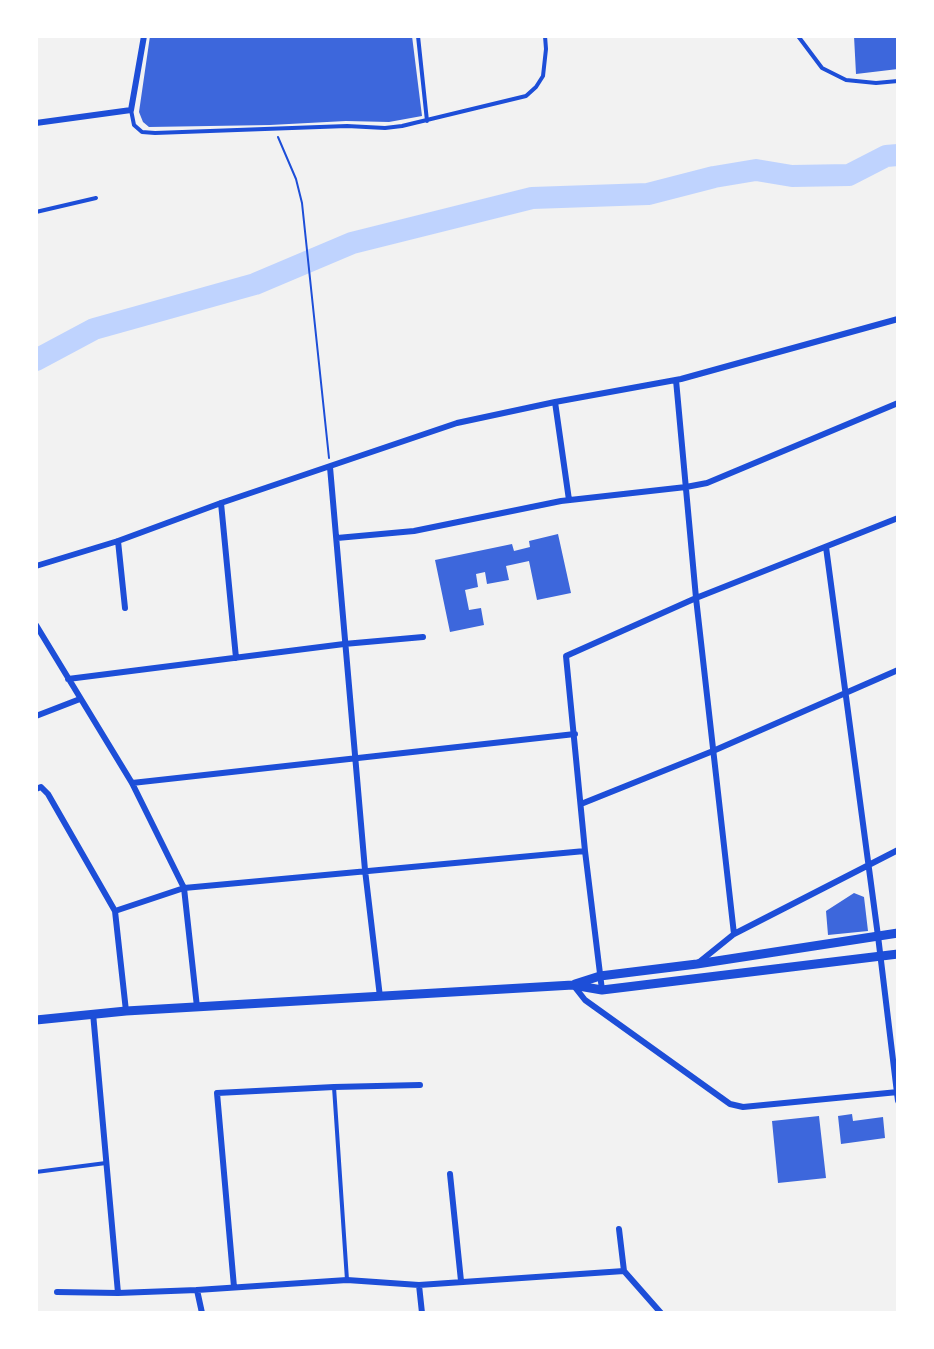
<!DOCTYPE html>
<html>
<head>
<meta charset="utf-8">
<style>
  body { margin:0 }
  #map { position:relative; width:934px; height:1349px; overflow:hidden; background:#f2f2f2; font-family:"Titillium Web",sans-serif }
  canvas { display:block }
  .frame { position:absolute; inset:0; border:38px solid #fff; pointer-events:none }
</style>
</head>
<body>
<div id="map">
<canvas width="934" height="1349"></canvas>
<div class="frame"></div>
</div>
<script>
const c = document.querySelector('canvas').getContext('2d');
c.lineJoin = 'round';
const toPath = rows => new Path2D(rows.map(r => 'M' + r).join(''));
function stroke(path, color, width, dash) { c.strokeStyle = color; c.lineWidth = width; c.lineCap = dash ? 'butt' : 'round'; c.setLineDash(dash || []); c.stroke(path); }
function fillPath(path, color) { c.fillStyle = color; c.fill(path, 'evenodd'); }
stroke(toPath([
  [36,360,94,329,255,284,352,243,532,198,648,194,714,177,756,170,792,176,849,175,886,156,898,155]
]), '#bfd3fe', 22);
fillPath(toPath([
  [150,36,412,36,422,116,389,122,346,121,270,125,149,127,143,122,139,112],
  [854,36,898,36,898,69,856,74],
  [558,534,571,593,537,600,529,561,506,566,509,580,487,584,485,572,476,574,478,587,465,590,469,610,481,608,484,625,450,632,435,560,512,544,514,551,530,547,529,541],
  [854,893,864,897,868,931,828,935,826,911],
  [852,1114,853,1121,883,1117,885,1138,841,1144,838,1116],
  [819,1116,826,1178,778,1183,772,1121]
]), '#3d67dc');
stroke(toPath([
  [278,137,296,179,302,203,329,458]
]), '#1d4ed8', 2);
stroke(toPath([
  [418,36,427,121],
  [798,36,822,68,846,80,876,83,898,81],
  [131,110,134,125,142,132,155,133,347,126,385,128,402,126,526,96,536,87,543,76,546,49,545,36],
  [36,212,96,198],
  [334,1087,347,1280],
  [36,1172,106,1163]
]), '#1d4ed8', 4);
stroke(toPath([
  [36,123,131,110,144,36],
  [676,380,696,598,734,934],
  [555,402,569,500],
  [330,467,365,870,380,997],
  [221,503,236,658],
  [337,538,414,531,561,501,686,487,707,483,898,403],
  [118,541,125,608],
  [826,547,878,936,898,1101],
  [36,566,118,541,221,503,457,423,555,402,681,379,898,319],
  [36,625,132,783,184,888,197,1007],
  [68,679,344,644,423,637],
  [36,716,80,699],
  [132,783,575,734],
  [36,789,41,787,48,794,115,911,126,1011],
  [581,804,713,751,898,670],
  [115,911,184,888,585,851],
  [698,963,734,934,898,850],
  [574,986,585,1000,730,1104,743,1107,898,1092],
  [602,990,585,851,566,656,696,598,898,518],
  [93,1013,118,1293],
  [450,1174,461,1281],
  [619,1229,624,1271,661,1313],
  [419,1285,422,1313],
  [234,1287,217,1093,334,1087,420,1085],
  [197,1290,202,1313],
  [57,1292,118,1293,197,1290,347,1280,419,1285,624,1271]
]), '#1d4ed8', 6);
stroke(toPath([
  [575,984,600,976,697,964,898,933],
  [36,1020,126,1011,573,985,602,990,898,954]
]), '#1d4ed8', 9);
</script>
</body>
</html>
